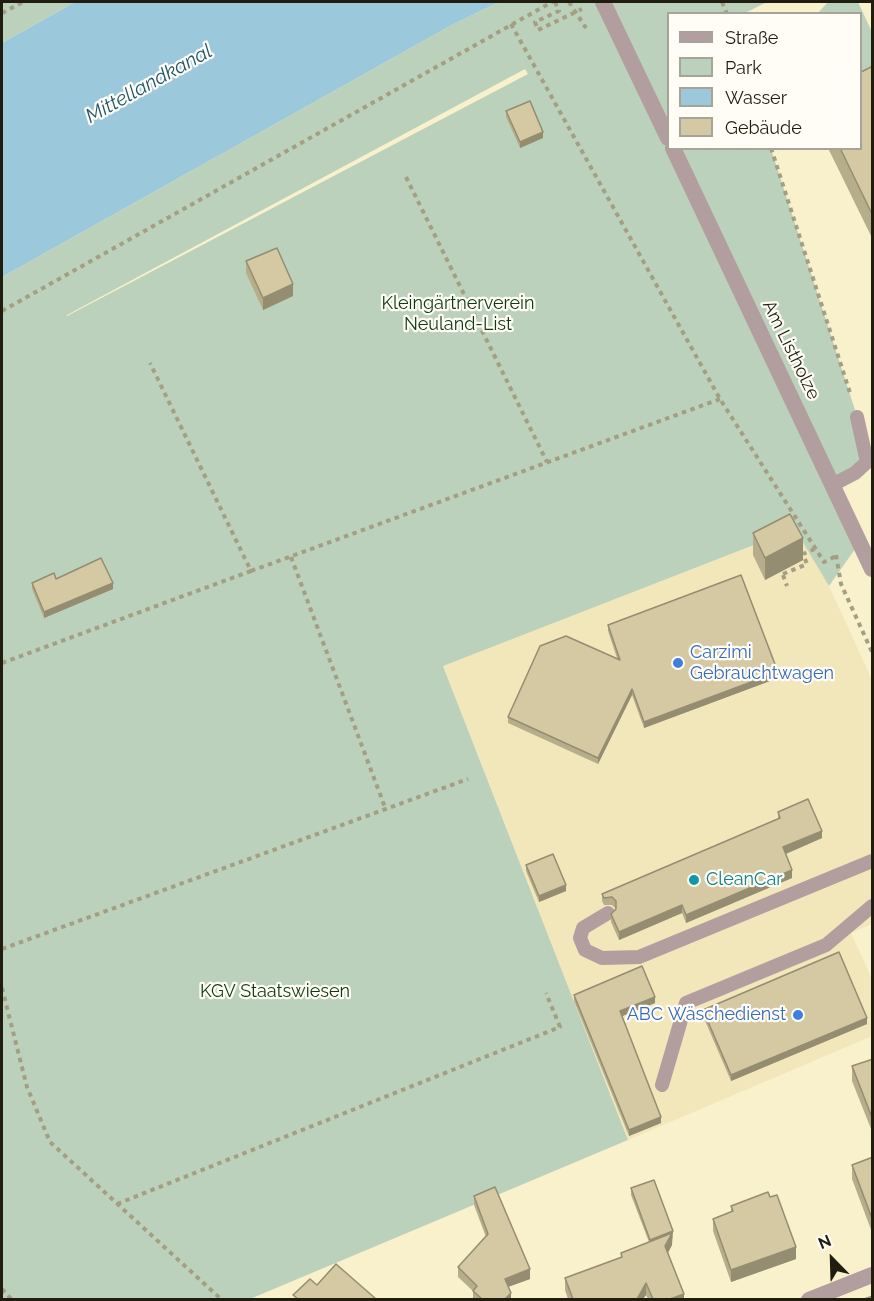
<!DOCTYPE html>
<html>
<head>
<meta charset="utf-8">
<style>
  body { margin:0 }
  #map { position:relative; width:874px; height:1301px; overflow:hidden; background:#f9f0cc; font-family:Raleway,sans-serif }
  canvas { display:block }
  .frame { position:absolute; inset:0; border:3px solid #201d10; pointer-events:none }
  .legend { position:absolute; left:667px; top:12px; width:195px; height:138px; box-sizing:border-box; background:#fffdf6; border:2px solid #a6a39a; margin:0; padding:8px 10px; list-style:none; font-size:18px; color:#201d10 }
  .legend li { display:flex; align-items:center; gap:12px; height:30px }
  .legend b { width:30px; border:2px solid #a6a39a }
  .north { position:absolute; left:802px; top:1229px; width:60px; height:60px; -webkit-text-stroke:4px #fffdf6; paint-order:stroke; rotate:337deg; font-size:16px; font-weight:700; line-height:24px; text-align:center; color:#201d10 }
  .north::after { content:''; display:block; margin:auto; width:21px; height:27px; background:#201d10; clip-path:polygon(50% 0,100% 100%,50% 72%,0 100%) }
</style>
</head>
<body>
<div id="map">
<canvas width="874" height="1301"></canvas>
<div class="frame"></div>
<ul class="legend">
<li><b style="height:8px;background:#b29e9f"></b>Straße</li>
<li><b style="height:16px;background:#bcd1bb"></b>Park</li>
<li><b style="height:16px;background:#9cc8db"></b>Wasser</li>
<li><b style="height:16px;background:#d4c9a2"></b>Gebäude</li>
</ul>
<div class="north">N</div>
</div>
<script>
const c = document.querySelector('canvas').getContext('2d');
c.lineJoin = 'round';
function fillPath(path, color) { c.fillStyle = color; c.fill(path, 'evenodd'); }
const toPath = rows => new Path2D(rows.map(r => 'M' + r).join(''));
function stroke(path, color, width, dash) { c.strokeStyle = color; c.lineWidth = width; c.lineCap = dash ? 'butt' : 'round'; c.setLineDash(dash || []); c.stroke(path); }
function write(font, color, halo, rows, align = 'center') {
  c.font = font + ' Raleway,sans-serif'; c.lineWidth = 4.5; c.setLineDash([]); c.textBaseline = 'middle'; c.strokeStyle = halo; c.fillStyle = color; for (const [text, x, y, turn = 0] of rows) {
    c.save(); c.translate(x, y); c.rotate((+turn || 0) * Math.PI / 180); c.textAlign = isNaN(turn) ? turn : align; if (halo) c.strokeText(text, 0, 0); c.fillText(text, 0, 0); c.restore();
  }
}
fillPath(toPath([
  [796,529,829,586,872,680,872,924,851,933,872,979,872,1036,628,1140,443,665]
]), '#f2e6bb');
fillPath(toPath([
  [2,2,75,2,2,43],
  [499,2,767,2,745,13,668,14,668,148,771,149,855,410,867,462,834,484,860,542,829,586,795,529,443,666,628,1140,250,1299,2,1299,2,277,450,26],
  [525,69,528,74,67,316,67,315],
  [828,2,858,2,872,32,872,75,861,79,860,14,817,14]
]), '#bcd1bb');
fillPath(toPath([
  [75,2,499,2,450,26,2,277,2,43]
]), '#9cc8db');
stroke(toPath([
  [555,2,559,11,535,22,538,30,582,9],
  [569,2,586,28],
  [722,2,727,14],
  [2,13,23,2],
  [511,24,720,399,824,562,836,556],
  [771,148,851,396],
  [406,177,547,462],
  [2,311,552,2],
  [836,555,841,584,872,652],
  [291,557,386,810],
  [251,571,720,399],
  [783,574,807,564,803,554,817,548],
  [783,575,787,586],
  [2,663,251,571,150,363],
  [2,949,468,779],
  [2,988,27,1087,50,1142,222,1300],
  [117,1204,560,1027,546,993],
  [2,1289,12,1300]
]), '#a49e83', 4, [4.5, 4.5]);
stroke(toPath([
  [834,484,855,473,867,462,857,417],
  [608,913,583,928,580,938,585,950,602,958,639,957,872,861],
  [662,1085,686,1003,826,945,872,906]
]), '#b29e9f', 14);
stroke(toPath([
  [603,2,668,138],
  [673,148,872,569],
  [809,1300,872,1275]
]), '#b29e9f', 16);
fillPath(toPath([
  [873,66,873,240,828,148,861,148],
  [506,111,543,138,520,148,506,117],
  [246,261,293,296,263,310,246,273],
  [753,533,803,560,765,580,753,555],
  [56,579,113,589,44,618,32,589,32,583],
  [608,625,778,678,644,728,632,695,598,764,508,723,508,717,617,658,608,631],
  [778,812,822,838,786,854,792,878,686,923,682,913,619,940,611,922,611,914,616,909,612,905,604,905,602,901,602,894,778,819],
  [526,865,566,891,539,902,526,871],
  [574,995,655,1003,622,1016,661,1123,629,1136,574,1001],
  [703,1010,867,1024,731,1081,703,1016],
  [873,1059,873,1134,852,1081,852,1066],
  [873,1157,873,1235,852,1179,852,1165],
  [631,1188,673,1237,672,1238,672,1245,668,1253,684,1299,648,1299,646,1295,643,1299,568,1299,565,1290,565,1278,621,1258,621,1253,649,1242,631,1195],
  [474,1196,530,1279,508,1287,511,1299,473,1299,473,1291,458,1277,458,1267,486,1237,474,1205],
  [731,1206,796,1259,731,1282,713,1231,713,1219,731,1212]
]), '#b6ad8b');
fillPath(toPath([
  [543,132,543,138,520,148,520,142],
  [293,284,293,296,263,310,263,298],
  [803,538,803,560,765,580,765,558],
  [113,583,113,589,44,618,44,612],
  [778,672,778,678,644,728,644,722],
  [632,689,632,695,598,764,598,758],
  [822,831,822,838,783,855,783,847],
  [792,870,792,878,686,923,686,915],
  [566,885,566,891,539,902,539,896],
  [682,905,682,913,619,940,619,932],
  [655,997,655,1003,620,1017,620,1011],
  [867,1018,867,1024,731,1081,731,1075],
  [661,1117,661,1123,629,1136,629,1130],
  [673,1231,672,1245,665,1258,650,1246,650,1240],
  [796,1247,796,1259,731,1282,731,1270],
  [530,1269,530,1279,505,1288,505,1279],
  [646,1283,646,1295,643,1299,637,1299],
  [511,1293,511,1299,505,1299],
  [684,1294,684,1299,670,1299]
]), '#948d71');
const building = toPath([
  [873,66,873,216,840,148,861,148,861,72,873,66],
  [530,101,543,132,520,142,506,111,530,101],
  [277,248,293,284,263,298,246,261,277,248],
  [790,514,803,538,765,558,753,533,790,514],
  [101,558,113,583,44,612,32,583,54,573,56,579,101,558],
  [741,575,778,672,644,722,632,689,598,758,508,717,540,646,566,636,620,660,608,625,741,575],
  [808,799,822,831,783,847,792,870,686,915,682,905,619,932,611,914,616,909,616,901,612,897,604,898,602,894,780,818,778,812,808,799],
  [553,854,566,885,539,896,526,865,553,854],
  [839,952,867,1018,731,1075,703,1010,839,952],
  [642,966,655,997,620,1011,661,1117,629,1130,574,995,642,966],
  [873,1059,873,1120,852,1066,873,1059],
  [873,1157,873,1221,852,1165,873,1157],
  [654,1180,673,1231,650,1240,631,1188,654,1180],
  [495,1187,530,1269,505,1279,511,1293,505,1299,482,1299,473,1291,477,1286,458,1267,488,1234,474,1196,495,1187],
  [768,1192,770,1197,777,1195,796,1247,731,1270,713,1219,733,1211,731,1206,768,1192],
  [672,1233,665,1246,684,1294,670,1299,653,1299,646,1283,637,1299,573,1299,565,1278,622,1257,621,1253,672,1233],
  [336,1264,376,1299,298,1299,293,1295,310,1279,317,1285,336,1264],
  [873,1296,873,1299,864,1299,873,1296]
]);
fillPath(building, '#d4c9a2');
stroke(building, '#948d71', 1.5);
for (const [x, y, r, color] of [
  [678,663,6,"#3f7fe0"],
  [694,880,6,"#0f9aa8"],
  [798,1015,6,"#3f7fe0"]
]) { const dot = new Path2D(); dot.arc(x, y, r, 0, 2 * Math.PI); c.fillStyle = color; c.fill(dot); stroke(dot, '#fffdf6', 2); }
write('18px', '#0f3a11', '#fffdf6', [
  ["Kleingärtnerverein",458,304],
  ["Neuland-List",458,325],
  ["KGV Staatswiesen",275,992]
]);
write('18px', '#201d10', '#fffdf6', [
  ["Am Listholze",791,350,64]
]);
write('18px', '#366cbe', '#fffdf6', [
  ["Carzimi",690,653],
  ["Gebrauchtwagen",690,674],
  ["ABC Wäschedienst",786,1015,"right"]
], 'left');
write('18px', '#0d838f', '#fffdf6', [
  ["CleanCar",706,880]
], 'left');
write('italic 20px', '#1e566b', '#fffdf6', [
  ["Mittellandkanal",149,84,-29]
]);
</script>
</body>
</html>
